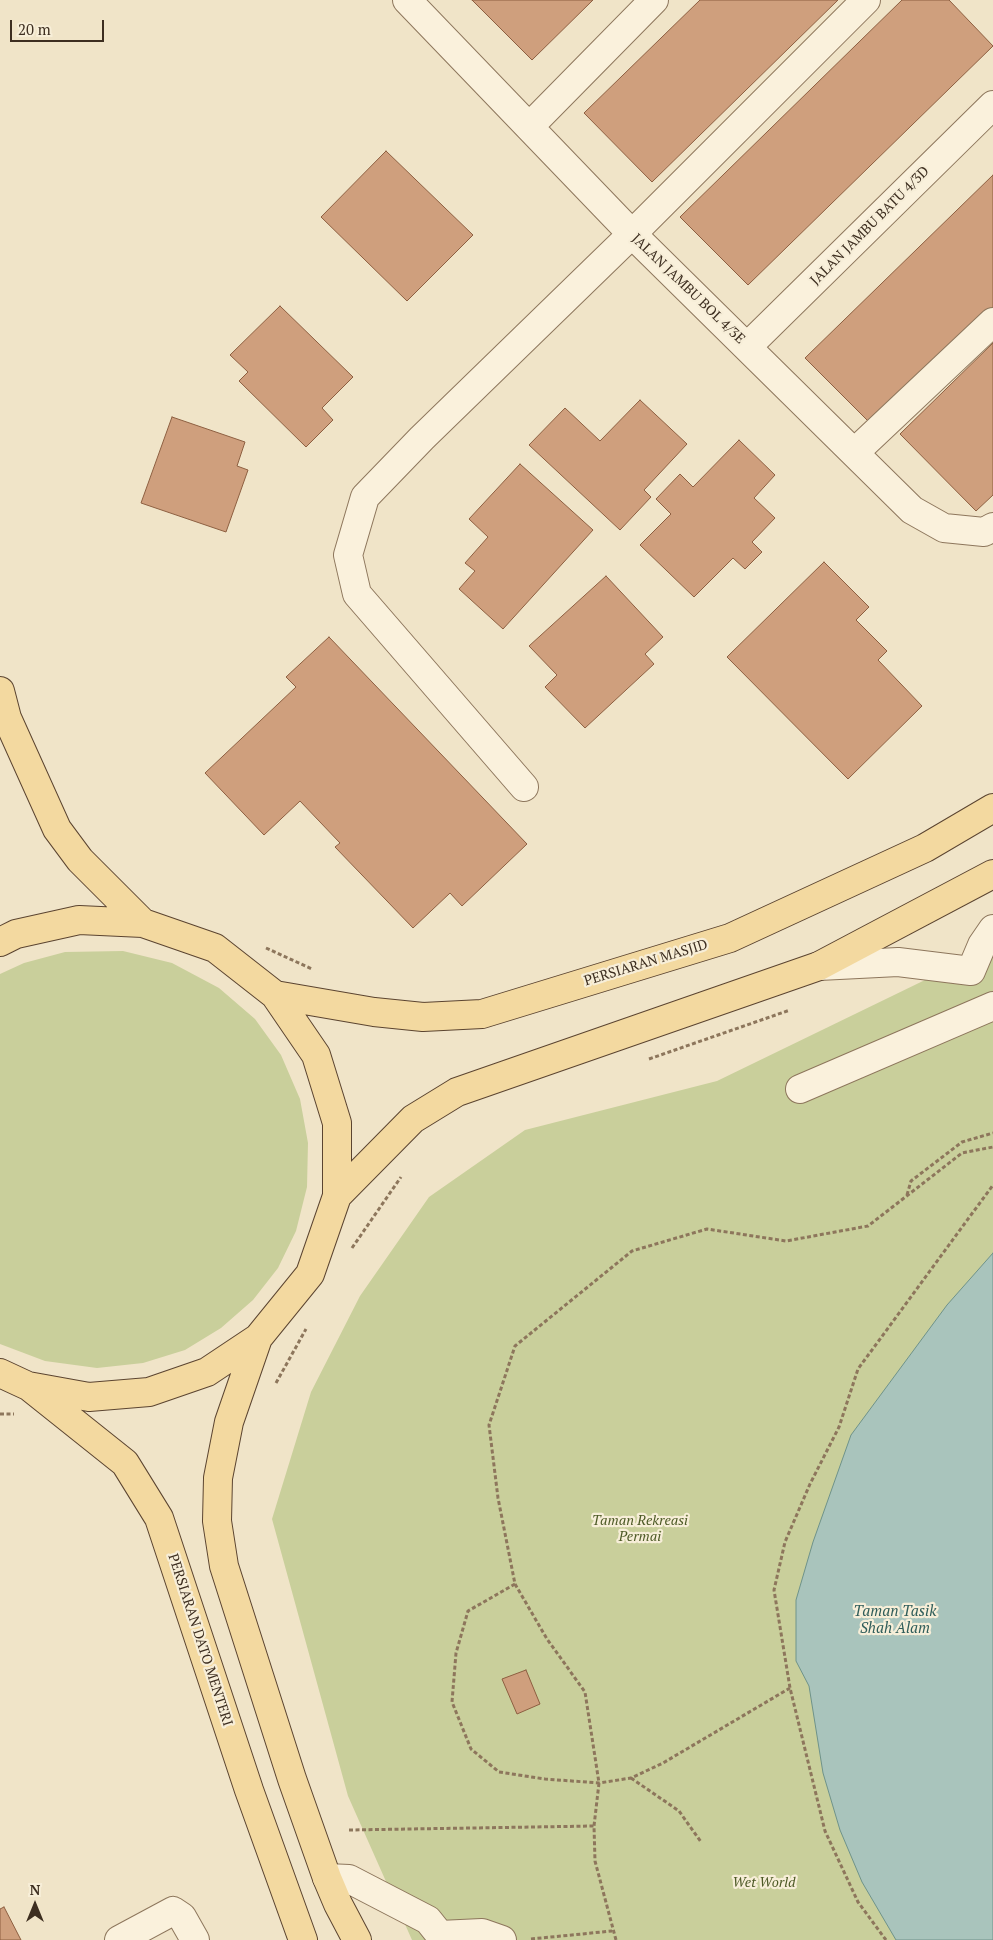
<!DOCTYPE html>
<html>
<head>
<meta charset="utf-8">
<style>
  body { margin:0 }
  #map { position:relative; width:993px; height:1940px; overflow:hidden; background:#f0e4c8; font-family:"PT Serif",serif }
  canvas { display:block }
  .north { position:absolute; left:10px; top:1880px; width:50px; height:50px; -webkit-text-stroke:4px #f7eed8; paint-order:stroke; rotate:0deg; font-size:14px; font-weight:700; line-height:20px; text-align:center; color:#3d2e20 }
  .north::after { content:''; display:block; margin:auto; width:18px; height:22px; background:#3d2e20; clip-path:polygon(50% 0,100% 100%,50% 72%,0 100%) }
  .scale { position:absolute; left:10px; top:20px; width:94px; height:22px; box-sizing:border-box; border:2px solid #3d2e20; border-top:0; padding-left:6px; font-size:15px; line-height:18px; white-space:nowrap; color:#3d2e20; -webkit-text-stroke:4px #f7eed8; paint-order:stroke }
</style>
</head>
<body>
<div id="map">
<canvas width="993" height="1940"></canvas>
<div class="north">N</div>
<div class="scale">20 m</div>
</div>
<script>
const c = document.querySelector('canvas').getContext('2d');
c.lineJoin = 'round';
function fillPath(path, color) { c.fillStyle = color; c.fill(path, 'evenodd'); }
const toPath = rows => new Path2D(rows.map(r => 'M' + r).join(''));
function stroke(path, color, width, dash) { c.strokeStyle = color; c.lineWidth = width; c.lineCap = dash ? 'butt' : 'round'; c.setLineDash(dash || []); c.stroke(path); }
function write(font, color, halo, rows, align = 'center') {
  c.font = font + ' "PT Serif",serif'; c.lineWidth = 4.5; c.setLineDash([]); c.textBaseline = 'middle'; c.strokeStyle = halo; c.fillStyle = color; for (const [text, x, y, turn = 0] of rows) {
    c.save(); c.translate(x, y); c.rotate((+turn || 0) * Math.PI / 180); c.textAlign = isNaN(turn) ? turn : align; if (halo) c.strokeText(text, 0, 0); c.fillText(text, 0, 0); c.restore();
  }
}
fillPath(toPath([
  [993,947,993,1940,412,1940,348,1796,272,1519,311,1392,360,1296,429,1197,525,1130,717,1081],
  [123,951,172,963,219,988,255,1019,281,1055,300,1099,308,1143,307,1187,296,1231,278,1268,253,1300,221,1328,185,1350,143,1363,97,1368,45,1361,0,1344,0,974,24,963,65,952]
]), '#c9cf9b');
const water = toPath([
  [993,1253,993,1940,896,1940,862,1882,840,1830,823,1773,809,1686,796,1661,796,1600,813,1542,851,1435,947,1305,993,1253]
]);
fillPath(water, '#a9c4bc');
stroke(water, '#6f938a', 1);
const building = toPath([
  [472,0,593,0,532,60,472,0],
  [700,0,838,0,652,182,584,113,700,0],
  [902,0,949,0,993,46,748,285,680,217,902,0],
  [386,151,473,235,407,301,321,217,386,151],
  [993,175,993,309,873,426,805,358,993,175],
  [280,306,353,377,322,408,333,420,306,447,239,381,248,372,230,355,280,306],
  [993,343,993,495,976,511,900,434,993,343],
  [640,400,687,444,644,490,651,497,620,530,529,445,565,408,600,441,640,400],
  [172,417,245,442,237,466,248,470,226,532,141,503,172,417],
  [739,440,775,475,754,498,775,518,752,542,762,552,745,569,733,558,694,597,640,545,671,514,656,499,680,474,693,487,739,440],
  [520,464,593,530,503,629,459,589,475,571,465,563,488,537,469,519,520,464],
  [824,562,869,607,856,620,887,651,878,660,922,706,848,779,727,657,824,562],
  [606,576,663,637,645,654,654,664,585,728,545,687,557,675,529,646,606,576],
  [329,637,527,844,462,906,450,893,413,928,335,847,340,843,300,801,264,835,205,773,296,687,286,677,329,637],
  [526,1670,540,1704,517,1714,502,1679,526,1670],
  [4,1907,21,1940,0,1940,0,1909,4,1907]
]);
fillPath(building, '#cf9f7d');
stroke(building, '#8d5f41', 1);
const minor = toPath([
  [407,0,632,234,912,510,944,528,984,532,993,527],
  [529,127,654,0],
  [747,347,993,105],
  [854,453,993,322],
  [524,787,357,594,348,555,365,497,422,438,632,234,866,0],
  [819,966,898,962,971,971],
  [971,971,982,945,993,929],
  [800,1089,993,1006],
  [327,1878,349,1879,428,1920,444,1940],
  [440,1935,482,1933,502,1940],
  [119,1940,173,1911,182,1917,195,1940]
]);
const major = toPath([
  [0,691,7,718,57,829,80,860,143,923],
  [0,942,16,934,79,920,143,923,215,948,275,995,316,1055,337,1123,337,1196,310,1274,258,1338,207,1372,149,1392,89,1397,28,1386,0,1373],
  [275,995,374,1012,423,1017,482,1014,730,938,925,848,993,808],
  [337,1196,413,1119,457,1092,819,966,993,874],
  [258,1338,229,1422,218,1478,217,1521,224,1566,292,1779,327,1878,338,1904,357,1940],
  [31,1388,125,1463,159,1518,249,1790,303,1940]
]);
stroke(minor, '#8d765c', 30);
stroke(major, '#5b4430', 30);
stroke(toPath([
  [266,948,312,969],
  [649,1059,790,1010],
  [907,1195,911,1181,962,1142,993,1133],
  [352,1248,401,1177],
  [276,1383,306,1329],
  [0,1414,14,1414],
  [515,1584,468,1611,456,1653,452,1702,471,1749,499,1772,545,1779,599,1783,631,1778,663,1763,790,1688],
  [631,1778,679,1811,701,1842],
  [349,1830,594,1826],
  [531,1939,612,1931],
  [616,1940,595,1861,594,1826,599,1783,585,1692,547,1639,515,1584,498,1498,489,1425,515,1346,632,1251,707,1229,786,1241,868,1226,962,1153,993,1147],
  [886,1940,858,1902,825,1831,790,1688,774,1590,785,1542,810,1484,839,1427,858,1369,993,1185]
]), '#8d765c', 3, [4, 2.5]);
stroke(minor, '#faf1dc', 28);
stroke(major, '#f3d9a0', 28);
write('14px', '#3d2e20', '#f7eed8', [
  ["JALAN JAMBU BATU 4/3D",870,226,-45],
  ["JALAN JAMBU BOL 4/3E",688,289,44],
  ["PERSIARAN MASJID",646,963,-17],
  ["PERSIARAN DATO MENTERI",200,1640,72]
]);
write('italic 14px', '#4d5a26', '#f7eed8', [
  ["Taman Rekreasi",640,1521],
  ["Permai",640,1537],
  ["Wet World",764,1883]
]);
write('italic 15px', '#2f5d5a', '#f7eed8', [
  ["Taman Tasik",895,1612],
  ["Shah Alam",895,1629]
]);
</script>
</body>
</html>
